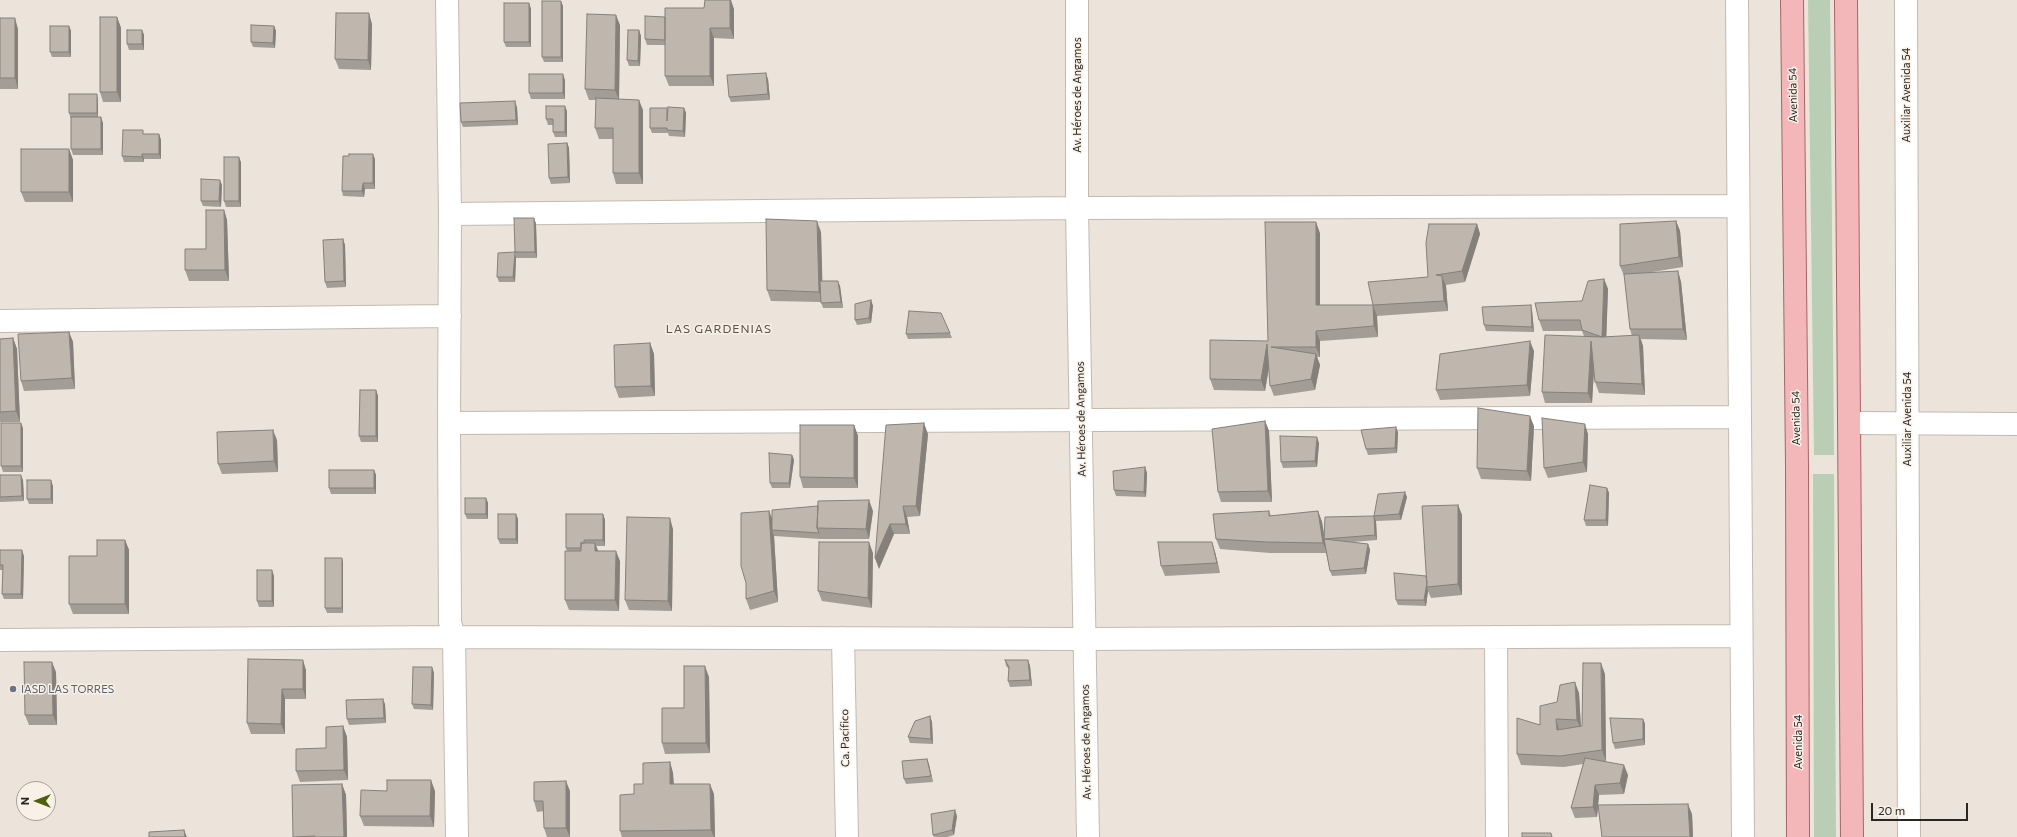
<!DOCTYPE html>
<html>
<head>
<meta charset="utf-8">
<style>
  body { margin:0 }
  #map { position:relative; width:2017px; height:837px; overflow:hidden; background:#ece3da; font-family:Commissioner,sans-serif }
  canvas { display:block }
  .north { position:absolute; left:16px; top:781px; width:40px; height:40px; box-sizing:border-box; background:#f9f1e7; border:1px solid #a6a099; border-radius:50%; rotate:270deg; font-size:11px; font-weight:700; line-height:16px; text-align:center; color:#2a2723 }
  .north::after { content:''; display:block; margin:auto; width:14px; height:18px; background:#4b610c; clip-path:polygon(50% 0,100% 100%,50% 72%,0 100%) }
  .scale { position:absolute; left:1871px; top:803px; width:97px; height:18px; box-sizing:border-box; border:2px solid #2a2723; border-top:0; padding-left:5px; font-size:12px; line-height:14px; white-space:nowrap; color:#2a2723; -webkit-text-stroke:3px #f9f1e7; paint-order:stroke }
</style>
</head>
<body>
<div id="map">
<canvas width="2017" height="837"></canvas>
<div class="north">N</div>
<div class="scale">20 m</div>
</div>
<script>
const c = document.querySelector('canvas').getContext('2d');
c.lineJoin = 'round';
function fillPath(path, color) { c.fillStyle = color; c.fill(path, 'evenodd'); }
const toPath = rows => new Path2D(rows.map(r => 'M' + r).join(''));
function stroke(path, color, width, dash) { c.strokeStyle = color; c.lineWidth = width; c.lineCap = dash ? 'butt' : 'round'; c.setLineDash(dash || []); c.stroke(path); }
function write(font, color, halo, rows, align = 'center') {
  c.font = font + ' Commissioner,sans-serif'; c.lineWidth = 3; c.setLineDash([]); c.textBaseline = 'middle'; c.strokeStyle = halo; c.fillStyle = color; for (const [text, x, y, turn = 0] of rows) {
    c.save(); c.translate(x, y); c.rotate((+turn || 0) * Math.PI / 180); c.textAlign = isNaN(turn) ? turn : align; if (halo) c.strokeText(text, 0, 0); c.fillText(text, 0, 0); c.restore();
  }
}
fillPath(toPath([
  [1808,0,1830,0,1834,455,1814,455],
  [1813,474,1834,474,1836,837,1814,837]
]), '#baceb5');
const minor = toPath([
  [447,0,450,214,449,423,450,622,454,637,457,837],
  [1077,0,1077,208,1088,837],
  [1737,0,1743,837],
  [1906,0,1909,837],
  [450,214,1077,208,1738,206],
  [0,321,450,316],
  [449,423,1740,417],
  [1851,423,2017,424],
  [1496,637,1497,837],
  [843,638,847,837],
  [0,640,454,637,1084,639,1741,636]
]);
const major = toPath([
  [1792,0,1797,465,1798,837],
  [1846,0,1852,837]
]);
stroke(minor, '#c2bab0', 24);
stroke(major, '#a76566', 24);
stroke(minor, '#fff', 22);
stroke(major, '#f3b7b9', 22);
fillPath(toPath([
  [529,3,531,9,531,47,506,47,504,42],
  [563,6,563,62,544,62,542,57],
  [734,9,734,39,714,38,714,86,669,86,665,76,665,45,647,45,645,39,665,17],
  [117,17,121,28,121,102,103,102,100,92],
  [0,18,18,29,18,89,0,89],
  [372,24,371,70,339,69,335,59],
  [620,25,619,99,643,110,643,184,616,184,613,173,613,139,599,139,595,128,596,100,589,100,585,89],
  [69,26,71,31,71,57,52,57,50,52],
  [274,26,276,31,275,48,253,47,251,42],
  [142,30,144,35,144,50,129,50,127,44],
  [639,30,641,36,640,66,629,66,627,60],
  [768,79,770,100,731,102,729,97],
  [565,80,565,99,531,99,529,93],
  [98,100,98,117,103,123,103,155,73,155,71,149,71,119,69,113],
  [517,107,518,125,463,127,461,122],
  [667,108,668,111,684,108,686,113,685,137,669,136,668,133,652,133,650,128],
  [567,111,567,137,555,137,553,132,553,125,548,125,546,119],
  [145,134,159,134,161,140,161,159,144,159,144,162,124,162,122,156],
  [567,143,569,148,570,183,551,184,549,178],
  [69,149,73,160,73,202,25,202,21,192],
  [375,159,375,189,365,189,364,197,343,196,342,191],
  [241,162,241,207,226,207,224,201],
  [222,185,221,207,203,206,201,201],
  [224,210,227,220,229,281,189,281,185,270,206,249],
  [534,218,536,224,537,258,516,258,515,252],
  [1676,221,1680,231,1683,267,1646,273,1678,271,1681,282,1687,340,1641,339,1643,346,1645,395,1599,393,1595,382,1594,371,1592,403,1545,403,1542,392,1584,336,1582,331,1543,331,1539,320,1582,301,1604,279,1608,289,1606,337,1632,336,1630,329,1625,276,1624,276,1620,266],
  [1477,224,1480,234,1465,282,1446,285,1448,311,1377,316,1378,337,1320,341,1320,357,1317,357,1320,365,1315,390,1274,396,1270,386,1269,368,1265,391,1214,390,1210,379,1268,341,1320,233,1320,305,1373,305,1428,277],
  [821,232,822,281,840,286,843,308,823,308,821,302,771,301,767,290],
  [343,239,345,245,346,287,327,288,325,282],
  [516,258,515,282,499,282,497,277],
  [871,300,873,306,871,323,857,325,855,320],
  [1532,310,1534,332,1486,331,1484,325],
  [69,332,73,342,75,389,24,391,21,381],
  [950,333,952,338,908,339,906,334],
  [13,338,17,349,20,422,0,422,0,339],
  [650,343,654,354,655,396,619,398,615,387],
  [1534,351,1530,396,1440,400,1436,390],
  [376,390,378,396,378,442,361,442,359,436],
  [1265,421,1269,431,1272,502,1221,502,1218,492],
  [854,425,858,436,858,488,803,488,800,477],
  [1534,426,1531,481,1481,479,1477,468],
  [23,428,23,472,3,472,1,466],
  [1398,432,1397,453,1368,455,1366,449],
  [928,434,920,516,907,517,910,534,894,534,879,568,875,558],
  [1588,434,1587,472,1548,478,1544,468],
  [277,440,278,472,222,474,218,464],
  [1319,443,1317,467,1283,468,1281,462],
  [792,455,794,460,790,488,772,488,770,483],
  [1145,467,1147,473,1146,497,1116,496,1114,490],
  [374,470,376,475,376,494,331,494,329,488],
  [0,475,23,480,24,501,0,502],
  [53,486,53,504,29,504,27,499],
  [1607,488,1609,493,1608,526,1586,526,1584,520],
  [1407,497,1401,520,1376,521,1377,540,1352,542,1368,544,1370,550,1366,574,1332,576,1330,571,1326,553,1270,553,1220,549,1216,539,1269,511,1271,516,1318,511,1322,522,1324,534,1374,516],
  [486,498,488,503,488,519,467,519,465,514],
  [1458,505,1462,515,1462,595,1431,598,1428,591,1426,606,1398,605,1396,600,1426,576],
  [769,511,772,518,873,511,869,539,821,539,774,536,778,602,750,610,746,599],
  [603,514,605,520,605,546,596,546,598,551,620,561,619,611,569,610,565,600,567,551,566,548],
  [518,519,518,544,500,544,498,539],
  [673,529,672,611,629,610,625,600],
  [125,540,129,550,129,614,73,614,69,604,97,556],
  [0,550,24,556,23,599,4,599,2,594,3,570,0,570],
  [1215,552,1220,573,1165,576,1161,566],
  [873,553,872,608,822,601,818,591],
  [342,558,343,563,343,613,327,613,325,608],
  [274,576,274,607,259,607,257,601],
  [248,659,306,670,306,699,285,699,285,734,251,734,247,723],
  [1005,660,1028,660,1030,666,1032,686,1010,687,1008,681,1009,669,1006,666],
  [432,667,434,673,433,710,414,709,412,704],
  [56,672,57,725,29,725,25,715],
  [1605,674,1606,761,1604,761,1628,775,1624,794,1599,795,1598,805,1692,814,1693,837,1602,837,1598,806,1597,817,1575,818,1571,808,1583,764,1564,767,1521,765,1517,754,1540,725,1557,702,1579,693,1581,727,1582,726],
  [709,677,710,753,665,754,662,743,684,708],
  [385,704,386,723,349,725,347,719],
  [930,716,932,722,933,744,910,743,908,737],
  [1643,719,1645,724,1645,745,1615,749,1613,743],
  [343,726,347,737,348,780,300,782,296,771,326,748],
  [927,759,933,782,906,784,904,779],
  [670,762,673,773,674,784,714,794,715,837,622,837,620,831,634,794,643,784],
  [342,784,346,795,347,837,293,837],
  [435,791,434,827,364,826,360,816],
  [570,791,570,837,547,837,544,828,544,811,537,812,534,801],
  [957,816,954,835,947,837,934,837,933,835]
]), '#a49d96');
fillPath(toPath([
  [730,0,731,0,734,9,734,39,730,28],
  [561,1,563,6,563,62,561,57],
  [529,3,531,9,531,47,529,42],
  [369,13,372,24,371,70,368,60],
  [616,15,620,25,619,100,615,90],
  [117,17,121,28,121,102,117,92],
  [15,18,18,29,18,89,15,78],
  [69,26,71,31,71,57,69,52],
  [274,26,276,31,275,48,273,43],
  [710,28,714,38,714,86,710,76],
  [142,30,144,35,144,50,142,44],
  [639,30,641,36,640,66,638,61],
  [766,73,768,79,770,100,768,94],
  [563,74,565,80,565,99,563,93],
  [97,94,98,100,98,119,97,113],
  [639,100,643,110,643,184,639,173],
  [515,101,517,107,518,125,516,120],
  [565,106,567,111,567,137,565,132],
  [684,108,686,113,685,137,683,131],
  [101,117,103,123,103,155,101,149],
  [159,134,161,140,161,159,159,154],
  [567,143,569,148,570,183,568,177],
  [69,149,73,160,73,202,69,192],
  [142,154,144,159,144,162,142,157],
  [373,154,375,159,375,189,373,183],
  [239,157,241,162,241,207,239,201],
  [220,180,222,185,221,207,219,201],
  [363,183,365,189,364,197,362,191],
  [224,210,227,220,229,281,225,270],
  [534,218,536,224,537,258,535,252],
  [817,221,821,232,823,302,819,292],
  [1676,221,1680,231,1683,267,1679,257],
  [1316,222,1320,233,1320,316,1316,305],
  [1477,224,1480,234,1465,282,1462,271],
  [343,239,345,245,346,287,344,281],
  [515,252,516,258,515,282,513,277],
  [1678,271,1681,282,1687,340,1683,329],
  [1442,276,1446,286,1448,311,1444,301],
  [1604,279,1608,289,1606,347,1602,337],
  [838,281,840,286,843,308,841,302],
  [871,300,873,306,871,323,869,318],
  [1373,305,1377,316,1378,337,1374,326],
  [1531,305,1532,310,1534,332,1532,327],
  [1316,331,1320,341,1320,357,1316,347],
  [69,332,73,342,75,389,72,378],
  [1639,335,1643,346,1645,395,1642,384],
  [13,338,17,349,20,422,16,411],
  [1530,341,1534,351,1530,396,1527,385],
  [1591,341,1595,351,1592,403,1588,393],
  [650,343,654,354,655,396,651,386],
  [1267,344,1271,354,1265,391,1261,380],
  [1316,354,1320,365,1315,390,1311,379],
  [376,390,378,396,378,442,376,436],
  [1530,416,1534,426,1531,481,1527,471],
  [1265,421,1269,431,1272,502,1268,491],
  [21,423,23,428,23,472,21,466],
  [924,423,928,434,920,516,916,506],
  [1585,424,1588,434,1587,472,1583,462],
  [854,425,858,436,858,488,854,478],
  [1396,427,1398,432,1397,453,1395,448],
  [273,430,277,440,278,472,274,461],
  [1317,437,1319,443,1317,467,1315,461],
  [792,455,794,460,790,488,789,483],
  [1145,467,1147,473,1146,497,1144,492],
  [374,470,376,475,376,494,374,488],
  [21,475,23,480,24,501,22,496],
  [51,480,53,486,53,504,51,499],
  [1607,488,1609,493,1608,526,1606,520],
  [1405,492,1407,497,1401,520,1399,514],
  [486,498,488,503,488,519,486,514],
  [869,500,873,511,869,539,866,529],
  [1458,505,1462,515,1462,595,1458,584],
  [903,506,907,517,910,534,906,524],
  [769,511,773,522,772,530,774,536,778,602,774,591],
  [1318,511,1322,522,1327,553,1323,543],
  [516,514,518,519,518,544,516,539],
  [603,514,605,520,605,546,603,540],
  [1374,516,1376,521,1377,540,1375,535],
  [670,518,673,529,672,611,668,601],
  [890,524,894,534,879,569,875,558],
  [125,540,129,550,129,614,125,604],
  [869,542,873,553,872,608,868,598],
  [1212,542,1215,552,1220,573,1217,563],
  [595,543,599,553,595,551],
  [1368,544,1370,550,1366,574,1364,568],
  [22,550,24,556,23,599,21,594],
  [616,551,620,561,619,611,615,600],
  [342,558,343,563,343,613,342,608],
  [272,570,274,576,274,607,272,601],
  [1428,576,1427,587,1428,591,1426,606,1424,600],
  [303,660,306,670,306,699,303,689],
  [1028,660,1030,666,1032,686,1030,680],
  [52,662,56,672,57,725,53,715],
  [1601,663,1605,674,1606,761,1602,750],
  [705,666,709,677,710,753,706,743],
  [432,667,434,673,433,710,431,705],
  [1575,682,1579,693,1581,730,1577,720],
  [282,689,285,699,285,734,281,724],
  [383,699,385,704,386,723,384,718],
  [930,716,932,722,933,744,931,739],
  [1556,719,1559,730,1557,730],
  [1643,719,1645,724,1645,745,1643,739],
  [343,726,347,737,348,780,344,770],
  [927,759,929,764,933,782,931,776],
  [670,762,673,773,674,795,670,784],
  [1624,765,1628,775,1624,794,1620,783],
  [431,780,435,791,434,827,430,816],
  [566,781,570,791,570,837,566,828],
  [342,784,346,795,347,837,344,837],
  [710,784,714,794,715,837,714,837,711,830],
  [1595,785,1599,795,1597,817,1593,807],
  [1688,804,1692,814,1693,837,1690,837],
  [955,810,957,816,954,835,952,830],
  [184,830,187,837,185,837]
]), '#86807a');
const building = toPath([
  [705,0,730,0,730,28,710,28,710,76,665,76,665,8,704,8,705,0],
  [542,1,561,1,561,57,542,57,542,1],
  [504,3,529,3,529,42,504,42,504,3],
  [336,13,369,13,368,60,335,59,336,13],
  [587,14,616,15,615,90,585,89,587,14],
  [645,16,665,17,665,40,645,39,645,16],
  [100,17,117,17,117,92,100,92,100,17],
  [0,18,15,18,15,78,0,78,0,18],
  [251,25,274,26,273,43,251,42,251,25],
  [50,26,69,26,69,52,50,52,50,26],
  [127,30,142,30,142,44,127,44,127,30],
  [628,30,639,30,638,61,627,60,628,30],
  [766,73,768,94,729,97,727,75,766,73],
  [529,74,563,74,563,93,529,93,529,74],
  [69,94,97,94,97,113,69,113,69,94],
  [596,98,639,100,639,173,613,173,613,128,595,128,596,98],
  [515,101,516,120,461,122,460,103,515,101],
  [546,106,565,106,565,132,553,132,553,119,546,119,546,106],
  [668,107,684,108,683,131,667,130,667,128,650,128,650,108,667,108,667,121,668,107],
  [71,117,101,117,101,149,71,149,71,117],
  [123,130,143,130,143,134,159,134,159,154,142,154,142,157,122,156,123,130],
  [567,143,568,177,549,178,548,144,567,143],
  [21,149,69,149,69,192,21,192,21,149],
  [349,154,373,154,373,183,363,183,362,191,342,191,343,156,349,156,349,154],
  [224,157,239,157,239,201,224,201,224,157],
  [201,179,220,180,219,201,201,201,201,179],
  [206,210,224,210,225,270,185,270,185,249,206,249,206,210],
  [514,218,534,218,535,252,515,252,514,218],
  [766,219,817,221,819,292,767,290,766,219],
  [1676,221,1679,257,1620,266,1620,224,1676,221],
  [1265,222,1316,222,1316,305,1373,305,1374,326,1316,331,1316,347,1271,347,1316,354,1311,379,1270,386,1267,344,1261,380,1210,379,1210,340,1268,341,1265,222],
  [1429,224,1477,224,1462,271,1436,275,1442,276,1444,301,1373,305,1368,282,1428,277,1426,243,1429,224],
  [343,239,344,281,325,282,323,240,343,239],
  [515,252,513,277,497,277,498,253,515,252],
  [1678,271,1683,329,1630,329,1624,274,1678,271],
  [1604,279,1602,337,1639,335,1642,384,1595,382,1591,341,1588,393,1542,392,1545,335,1602,337,1582,330,1580,320,1539,320,1535,303,1582,301,1588,281,1604,279],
  [820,281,838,281,841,302,821,303,820,281],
  [871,300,869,318,855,320,855,304,871,300],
  [1531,305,1532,327,1484,325,1482,307,1531,305],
  [909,311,941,313,950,333,906,334,909,311],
  [69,332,72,378,21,381,18,334,69,332],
  [13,338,16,411,0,412,0,339,13,338],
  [1530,341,1527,385,1436,390,1440,354,1530,341],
  [650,343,651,386,615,387,614,345,650,343],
  [360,390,376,390,376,436,359,436,360,390],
  [1478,408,1530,416,1527,471,1477,468,1478,408],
  [1542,418,1585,424,1583,462,1544,468,1542,418],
  [1265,421,1268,491,1218,492,1212,429,1265,421],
  [1,423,21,423,21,466,1,466,1,423],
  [924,423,916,506,903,506,906,524,890,524,875,558,886,425,924,423],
  [800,425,854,425,854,478,800,477,800,425],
  [1396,427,1395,448,1366,449,1361,430,1396,427],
  [273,430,274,461,218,464,217,432,273,430],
  [1280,436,1317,437,1315,461,1281,462,1280,436],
  [769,453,792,455,789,483,770,483,769,453],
  [1145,467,1144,492,1114,490,1113,471,1145,467],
  [329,470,374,470,374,488,329,488,329,470],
  [0,475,21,475,22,496,0,497,0,475],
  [27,480,51,480,51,499,27,499,27,480],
  [1590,485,1607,488,1606,520,1584,520,1590,485],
  [1405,492,1399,514,1374,516,1378,494,1405,492],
  [465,498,486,498,486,514,465,514,465,498],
  [869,500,866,529,817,528,818,501,869,500],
  [1458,505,1458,584,1427,587,1422,506,1458,505],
  [818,506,817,528,819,533,772,530,772,510,818,506],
  [769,511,774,591,746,599,746,583,741,566,741,513,769,511],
  [1269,511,1269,516,1318,511,1323,543,1266,542,1216,539,1213,514,1269,511],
  [498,514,516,514,516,539,498,539,498,514],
  [566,514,603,514,603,540,584,540,584,543,581,543,581,548,566,548,566,514],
  [1374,516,1375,535,1324,539,1325,517,1374,516],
  [627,517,670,518,668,601,625,600,627,517],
  [1324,539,1368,544,1364,568,1330,571,1324,539],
  [97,540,125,540,125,604,69,604,69,556,97,556,97,540],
  [819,542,869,542,868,598,818,591,819,542],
  [1158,542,1212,542,1217,563,1161,566,1158,542],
  [581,543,595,543,595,551,616,551,615,600,565,600,565,551,581,551,581,543],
  [0,550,22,550,21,594,2,594,3,565,0,565,0,550],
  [325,558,342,558,342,608,325,608,325,558],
  [257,570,272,570,272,601,257,601,257,570],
  [1394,573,1426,576,1427,582,1424,600,1396,600,1394,573],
  [248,659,303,660,303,689,282,689,281,724,247,723,248,659],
  [1005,660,1028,660,1030,680,1008,681,1009,667,1005,660],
  [24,662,52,662,53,715,25,715,24,662],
  [1583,663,1601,663,1602,750,1560,756,1517,754,1517,718,1540,725,1540,706,1557,702,1560,685,1575,682,1577,720,1556,719,1557,730,1582,726,1583,663],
  [684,666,705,666,706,743,662,743,662,708,684,708,684,666],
  [413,667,432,667,431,705,412,704,413,667],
  [383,699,384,718,347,719,346,700,383,699],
  [930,716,931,739,908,737,915,721,930,716],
  [1610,718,1643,719,1643,739,1613,743,1610,718],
  [343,726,344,770,296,771,296,749,326,748,326,727,343,726],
  [1585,758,1624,765,1620,783,1595,785,1593,807,1571,808,1585,758],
  [927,759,931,776,904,779,902,761,927,759],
  [670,762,670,784,710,784,711,830,620,831,620,795,634,794,634,784,643,784,643,763,670,762],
  [387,780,431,780,430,816,360,816,361,790,387,791,387,780],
  [566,781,566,828,544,828,543,801,534,801,534,782,566,781],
  [342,784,344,837,315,837,315,836,293,837,292,785,342,784],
  [1688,804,1690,837,1602,837,1598,805,1688,804],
  [955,810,952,830,933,835,931,814,955,810],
  [184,830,185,837,149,837,149,832,184,830],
  [1522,833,1551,833,1552,837,1522,837,1522,833]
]);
fillPath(building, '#bfb7ae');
stroke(building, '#86807a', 1);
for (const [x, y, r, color] of [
  [13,689,4,"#6b7280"]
]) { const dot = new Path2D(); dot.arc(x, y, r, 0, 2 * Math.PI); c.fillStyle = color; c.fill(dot); stroke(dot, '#f9f1e7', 1.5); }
write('11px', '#2a2723', '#f9f1e7', [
  ["Av. Héroes de Angamos",1077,95,-90],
  ["Avenida 54",1793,95,-91],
  ["Auxiliar Avenida 54",1906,95,-90],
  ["Avenida 54",1796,418,-91],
  ["Av. Héroes de Angamos",1081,419,-91],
  ["Auxiliar Avenida 54",1907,419,-90],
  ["Ca. Pacífico",845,738,-91],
  ["Av. Héroes de Angamos",1086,742,-91],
  ["Avenida 54",1798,742,-90]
]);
write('11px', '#5b616d', '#f9f1e7', [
  ["IASD LAS TORRES",21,689]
], 'left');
c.letterSpacing = '1px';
write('12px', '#595249', '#f9f1e7', [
  ["LAS GARDENIAS",719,329]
]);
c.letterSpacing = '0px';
</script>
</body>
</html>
